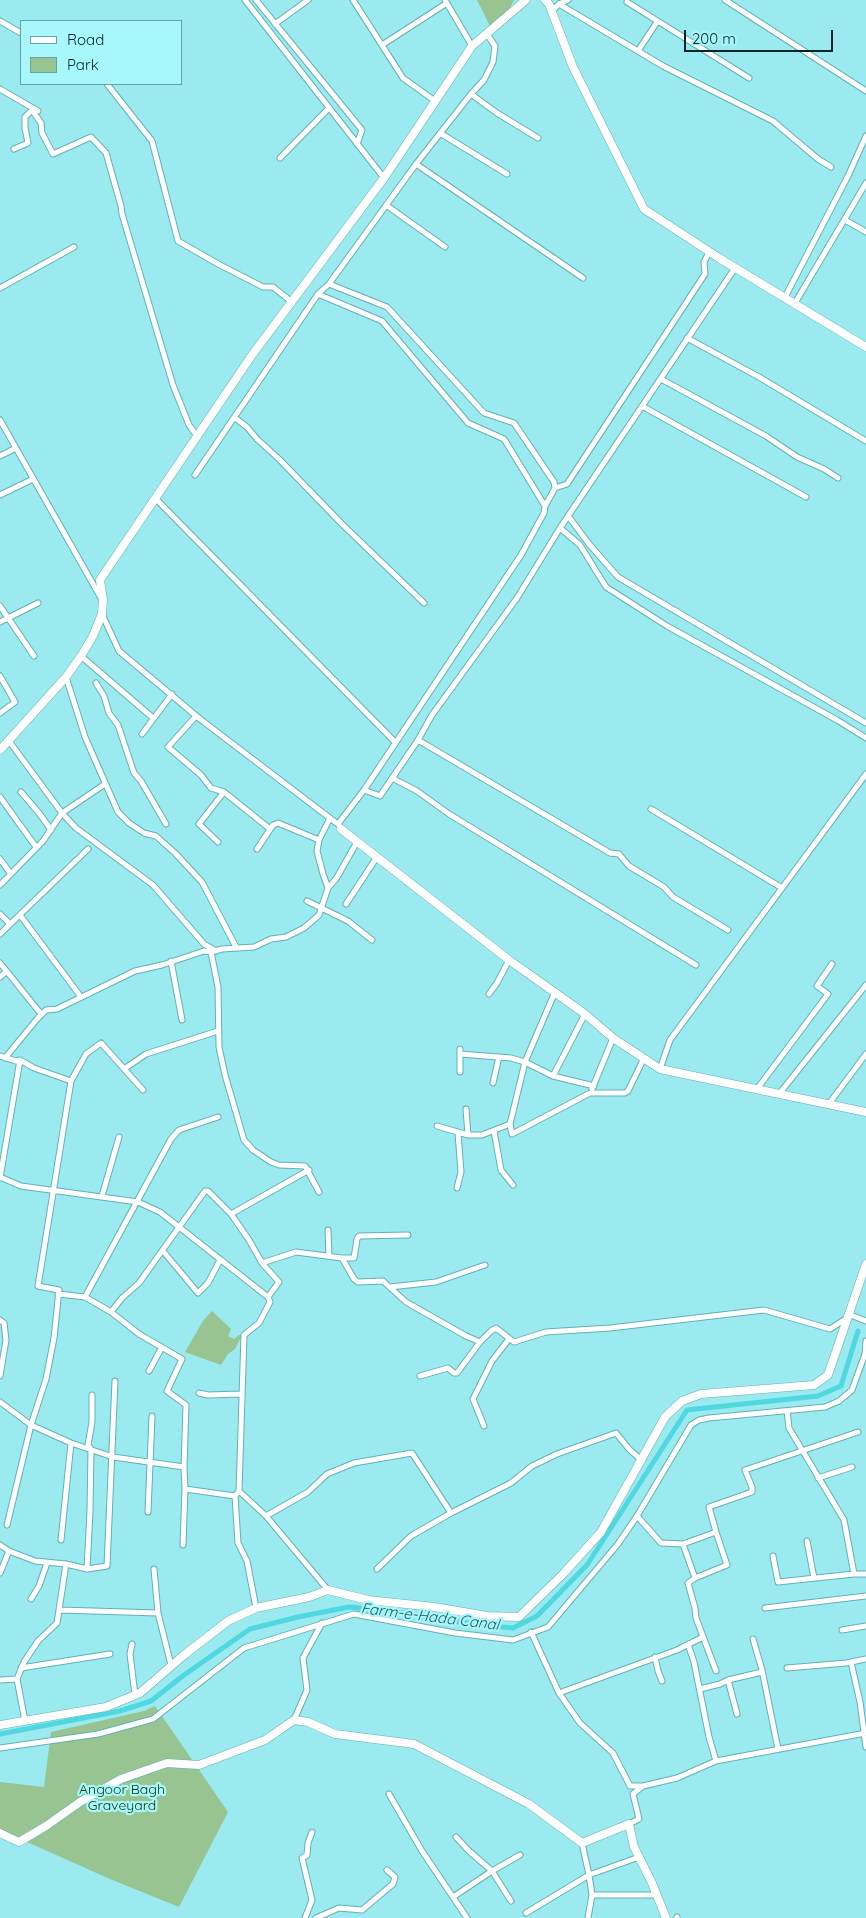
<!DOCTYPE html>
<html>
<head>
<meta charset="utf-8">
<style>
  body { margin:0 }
  #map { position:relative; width:866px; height:1918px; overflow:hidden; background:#9aeaef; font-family:Quicksand,sans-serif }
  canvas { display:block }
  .legend { position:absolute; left:20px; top:20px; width:162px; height:65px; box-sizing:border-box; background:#a7f7fd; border:1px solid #65a3a7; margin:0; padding:6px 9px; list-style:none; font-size:15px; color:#012527 }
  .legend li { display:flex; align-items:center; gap:10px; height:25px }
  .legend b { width:25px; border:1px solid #65a3a7 }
  .scale { position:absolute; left:684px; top:30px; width:149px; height:22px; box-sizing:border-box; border:2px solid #012527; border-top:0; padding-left:6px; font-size:15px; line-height:18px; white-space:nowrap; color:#012527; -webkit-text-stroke:4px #a7f7fd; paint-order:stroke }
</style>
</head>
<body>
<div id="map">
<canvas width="866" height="1918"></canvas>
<ul class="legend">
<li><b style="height:6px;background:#fff"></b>Road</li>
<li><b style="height:14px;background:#97c490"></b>Park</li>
</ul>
<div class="scale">200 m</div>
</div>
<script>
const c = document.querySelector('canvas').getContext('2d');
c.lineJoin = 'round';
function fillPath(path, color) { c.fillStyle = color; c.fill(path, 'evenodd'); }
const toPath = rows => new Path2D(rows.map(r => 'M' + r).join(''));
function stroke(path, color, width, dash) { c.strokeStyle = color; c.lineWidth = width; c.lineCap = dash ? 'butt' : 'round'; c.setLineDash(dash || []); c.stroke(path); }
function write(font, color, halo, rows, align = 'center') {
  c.font = font + ' Quicksand,sans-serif'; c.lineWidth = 4.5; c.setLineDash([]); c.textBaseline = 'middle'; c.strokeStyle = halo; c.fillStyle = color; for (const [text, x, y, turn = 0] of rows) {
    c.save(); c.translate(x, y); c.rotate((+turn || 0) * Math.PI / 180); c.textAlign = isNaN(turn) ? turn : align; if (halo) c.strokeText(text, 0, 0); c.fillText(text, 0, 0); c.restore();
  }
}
fillPath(toPath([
  [477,0,514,0,505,18,492,30],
  [212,1311,231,1329,228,1336,234,1339,239,1335,242,1335,235,1349,228,1354,221,1365,185,1352,203,1321],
  [155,1706,228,1812,179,1907,110,1879,0,1830,0,1782,44,1787,51,1732,144,1711]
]), '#97c490');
stroke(toPath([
  [0,1734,120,1711,151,1701,184,1675,250,1629,298,1617,349,1607,396,1612,480,1625,513,1628,537,1616,587,1565,687,1410,818,1396,841,1386,858,1331]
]), '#51d7e0', 5);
const street = toPath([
  [245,0,384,178],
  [256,0,362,130,357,144],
  [353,0,403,78,435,101],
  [445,0,472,46],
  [725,0,866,91],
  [627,2,749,78],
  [559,4,663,66,773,121,818,159,831,167],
  [552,11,559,4,568,0],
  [0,21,21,33],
  [275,24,308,0],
  [382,45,447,3],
  [638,51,657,22],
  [107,84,152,141,178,241,220,265,263,287,273,287,292,302],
  [0,89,38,111],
  [471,94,497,113,538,138],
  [440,133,507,174],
  [14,149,28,143,25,128,25,117,32,110,41,123,42,133,53,154,91,137,106,153,121,206,122,214,173,385,189,425,197,436],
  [280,158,329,108],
  [416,164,583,278],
  [386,205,445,247],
  [845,220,866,232],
  [329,284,387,307,484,413,514,423,554,482,555,488,545,506,544,513,521,555,364,790,338,824],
  [0,288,74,247],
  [318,294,382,321,468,423,504,439,545,506],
  [785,297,848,176,866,136],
  [795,303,866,183],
  [687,338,759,377,866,441],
  [661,379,766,436,797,457,824,469,838,478],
  [642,406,806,497],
  [235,418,247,427,257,439,279,459,342,524,424,603],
  [0,420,101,598],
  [0,456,16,448],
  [195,475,318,294,329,284,416,164,471,94,484,80,493,62,495,46,487,34],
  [555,488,567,484,705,274,704,262,709,252],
  [0,495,33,479],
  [155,498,395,742],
  [569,517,589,544,618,577,866,723],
  [560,528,580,545,606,587,667,626,837,720,866,738],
  [0,606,34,656],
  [102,614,119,651,200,719,339,825],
  [0,622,38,603],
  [81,656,153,718],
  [0,676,15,702,0,713],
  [66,677,85,737,118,812,129,823,144,833,156,836,175,853,202,882,236,947],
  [96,683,104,696,109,713,118,725,134,773,141,781,166,824],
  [196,716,168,747,201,775,211,788,224,792,270,829],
  [142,734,172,694],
  [418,740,610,853,619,854,629,866,664,887,673,897,728,930],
  [9,741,62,813,76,828,153,885,204,944,216,951],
  [392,778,417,791,449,814,696,965],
  [364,790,380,796,418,740,432,715,517,598,560,528,735,268],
  [21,792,39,813,51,830],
  [0,797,36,847],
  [651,809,782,888],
  [218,842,199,824,224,792],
  [257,849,273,825,278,823,319,840],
  [0,859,11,874],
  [0,885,43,841,62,813,105,784],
  [328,888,336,879,357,842],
  [307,901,348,921,372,940],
  [346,904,377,857],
  [0,914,10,924],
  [20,915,81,997],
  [0,934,88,849],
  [211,952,218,987,219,1047,225,1075,244,1140,253,1150,271,1162,279,1165,305,1166,319,1192],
  [171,961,182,1020],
  [0,963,41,1014],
  [0,977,6,972],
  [555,992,525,1062,510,1124,512,1134,590,1093,625,1093,628,1091,644,1058],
  [489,994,497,983,509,960],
  [460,1054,511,1058,525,1062,553,1076,594,1086],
  [0,1056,16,1061,20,1060,34,1068,71,1081],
  [5,1058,37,1019,46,1010,57,1009,135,971,162,965,204,951,211,952,222,949,254,947,271,939,286,937,304,928,319,915,328,888,323,874,317,851,319,840,330,818],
  [124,1069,146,1054,218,1031],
  [660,1069,670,1040,866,774],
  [460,1072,460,1049],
  [553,1076,585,1014],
  [493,1083,499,1057],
  [592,1089,613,1038],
  [757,1089,828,994,817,986,832,964],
  [779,1094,866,985],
  [828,1105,866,1054],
  [466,1109,468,1135],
  [437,1126,468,1135,482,1135,510,1124],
  [494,1131,501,1170,513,1185],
  [0,1177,21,1186,138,1202,160,1212,268,1297,270,1302,259,1323,244,1335,239,1491],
  [0,1178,20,1060],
  [457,1188,461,1172,458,1133],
  [102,1196,119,1137],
  [231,1214,309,1170],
  [328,1230,329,1256],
  [163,1251,198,1293,208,1283,220,1260],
  [342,1258,354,1258,357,1239,359,1236,408,1235],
  [390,1287,436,1282,485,1265],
  [58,1294,85,1297,111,1312,139,1334,182,1359,167,1391,186,1405,184,1467],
  [85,1297,171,1139,179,1130,218,1117],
  [268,1297,279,1282,262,1263,296,1252,342,1258,354,1279,358,1282,383,1281,406,1302,466,1336,480,1342,491,1331,496,1328,514,1342,546,1332,610,1328,764,1310,830,1329,847,1318],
  [111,1312,122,1298,139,1283,205,1191,208,1191,231,1214,249,1240,262,1263],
  [848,1314,866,1321],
  [0,1320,4,1323,6,1340,0,1376],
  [149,1371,162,1347],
  [420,1376,448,1368,454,1373,457,1373,480,1342],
  [199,1393,208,1395,241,1394],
  [0,1402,31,1425,71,1443,113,1457,184,1467,185,1489,235,1496,239,1491,266,1516,328,1590],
  [787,1411,789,1428,844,1520,854,1574,866,1574],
  [484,1426,473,1399,492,1361,509,1339],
  [818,1478,852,1467],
  [235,1496,238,1543,247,1561,256,1608],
  [148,1512,152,1416],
  [266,1516,308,1492,327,1474,354,1463,412,1453,451,1513],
  [637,1516,661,1543,683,1544,716,1532],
  [7,1525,31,1425,46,1379,54,1338,59,1290,38,1286,71,1081,86,1054,101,1043,143,1090],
  [61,1540,71,1443],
  [807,1541,814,1578],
  [683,1544,695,1578,727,1565,716,1532,709,1507,752,1492,752,1487,745,1470,858,1432],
  [0,1545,9,1551,35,1561,66,1564],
  [183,1545,185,1489],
  [773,1556,778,1582,854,1574],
  [87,1569,90,1511,91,1449,88,1445,92,1422,92,1395],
  [154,1569,158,1613,171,1665],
  [377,1569,411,1536,451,1513,511,1483,532,1466,557,1454,616,1433,629,1449,641,1460],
  [0,1573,9,1551],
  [695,1578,688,1583,695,1608,696,1618,716,1671],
  [31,1599,39,1586,47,1563],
  [765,1608,866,1596],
  [60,1610,158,1613],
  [842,1630,866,1626],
  [531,1632,559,1693,580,1723,613,1753,630,1786,643,1786],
  [753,1639,762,1670,778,1749],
  [132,1644,130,1654,135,1695],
  [688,1644,694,1662,709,1737,716,1761],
  [655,1657,658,1671,662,1681],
  [851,1662,860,1702,866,1747],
  [21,1668,110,1654],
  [787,1668,846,1663,866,1659],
  [0,1680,17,1679],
  [728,1680,737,1714],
  [700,1689,720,1684,728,1680,762,1672],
  [559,1693,677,1650,703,1637],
  [294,1720,307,1690,303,1658,322,1623],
  [25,1721,17,1679,24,1662,38,1641,57,1623,66,1564,87,1569,107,1566,115,1381],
  [0,1748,98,1734,153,1719,244,1648,354,1614,455,1633,513,1640,548,1627,618,1544,637,1516,691,1425,699,1420,709,1418,825,1407,839,1401,852,1390,865,1354,866,1341],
  [389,1794,422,1851,467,1918],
  [629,1824,639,1819,633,1794,643,1786,677,1778,716,1761,866,1733],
  [456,1837,469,1851,492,1871,511,1901],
  [582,1843,589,1875,592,1895,588,1918],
  [592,1895,657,1895],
  [453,1897,492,1871,520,1855],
  [526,1913,589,1875,639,1857],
  [677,1917,677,1918],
  [305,1918,312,1900,302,1858,307,1855,308,1843,312,1832],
  [316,1918,339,1908,362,1910,393,1884,395,1877,387,1870]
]);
const secondary = toPath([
  [545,0,549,4,573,67,644,209,719,258,866,347],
  [0,750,66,677,81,656,93,636,102,614,103,600,100,580,252,355,384,178,472,46,526,0],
  [341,829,509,960,585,1014,613,1038,660,1069,866,1112],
  [0,1725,106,1707,140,1693,184,1655,228,1621,256,1608,309,1597,328,1590,368,1600,434,1607,487,1616,519,1617,564,1573,601,1532,665,1417,682,1401,701,1394,814,1385,828,1375,866,1264],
  [0,1833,19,1842,46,1826,80,1802,121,1779,167,1763,199,1765,265,1740,294,1720,308,1722,335,1734,414,1744,529,1804,582,1843,629,1824,634,1847,652,1883,666,1918]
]);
stroke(street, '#62b1b7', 7);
stroke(secondary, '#62b1b7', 9);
stroke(street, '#fff', 5);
stroke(secondary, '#fff', 8);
write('14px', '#103909', '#a7f7fd', [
  ["Angoor Bagh",122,1790],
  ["Graveyard",122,1806]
]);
write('italic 15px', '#20585c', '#a7f7fd', [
  ["Farm-e-Hada Canal",430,1617,7]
]);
</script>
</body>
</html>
